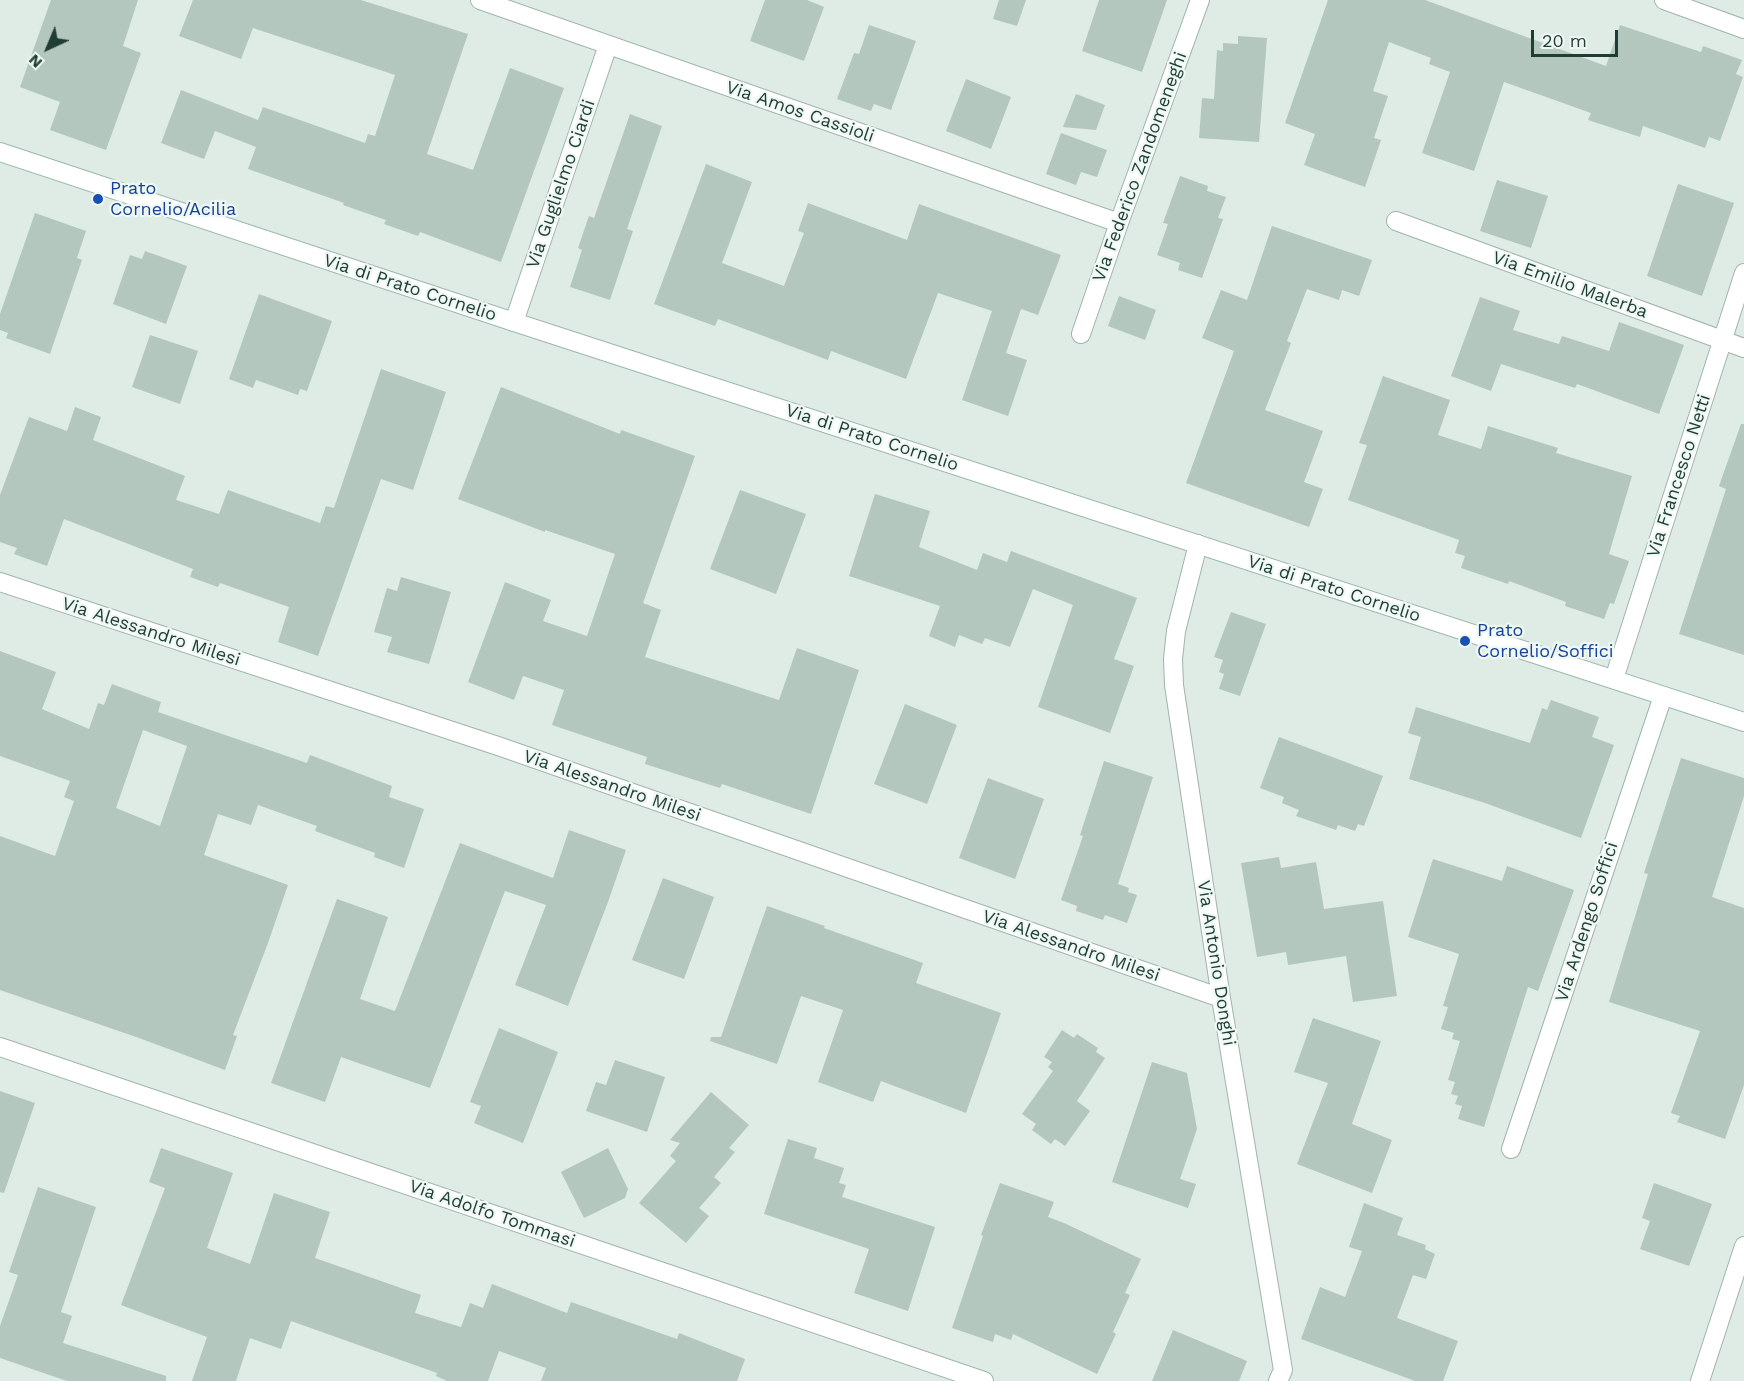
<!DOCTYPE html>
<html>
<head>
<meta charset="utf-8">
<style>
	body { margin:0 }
	#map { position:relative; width:1744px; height:1381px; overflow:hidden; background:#deece5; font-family:"Work Sans",sans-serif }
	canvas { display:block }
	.north { position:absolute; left:18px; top:18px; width:60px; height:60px; -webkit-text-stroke:4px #eff8f3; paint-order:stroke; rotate:224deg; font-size:16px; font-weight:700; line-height:24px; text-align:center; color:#1e3d34 }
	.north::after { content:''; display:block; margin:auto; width:21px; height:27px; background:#1e3d34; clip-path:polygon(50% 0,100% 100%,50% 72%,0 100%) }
	.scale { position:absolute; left:1531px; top:30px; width:87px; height:27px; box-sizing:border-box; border:3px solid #1e3d34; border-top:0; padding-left:8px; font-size:18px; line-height:21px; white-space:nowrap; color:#1e3d34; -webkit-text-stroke:4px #eff8f3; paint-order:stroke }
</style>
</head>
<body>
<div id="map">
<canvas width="1744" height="1381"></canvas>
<div class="north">N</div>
<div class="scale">20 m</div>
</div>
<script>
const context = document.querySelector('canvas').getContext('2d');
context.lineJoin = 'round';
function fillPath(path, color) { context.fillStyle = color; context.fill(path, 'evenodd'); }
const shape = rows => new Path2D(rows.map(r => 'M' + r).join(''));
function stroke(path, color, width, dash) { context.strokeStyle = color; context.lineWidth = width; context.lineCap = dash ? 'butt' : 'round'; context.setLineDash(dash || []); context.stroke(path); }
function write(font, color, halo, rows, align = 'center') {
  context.font = font + ' "Work Sans",sans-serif'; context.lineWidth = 4.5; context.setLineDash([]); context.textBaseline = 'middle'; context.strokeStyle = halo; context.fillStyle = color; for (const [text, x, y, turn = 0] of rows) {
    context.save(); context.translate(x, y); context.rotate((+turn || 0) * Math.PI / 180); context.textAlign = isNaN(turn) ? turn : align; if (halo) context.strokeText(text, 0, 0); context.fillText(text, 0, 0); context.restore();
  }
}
const building = shape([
	[51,0,138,0,123,46,141,53,106,150,50,130,60,102,20,87],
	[193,0,361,0,468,34,427,154,473,170,510,68,564,88,501,262,420,232,418,236,384,224,386,220,343,205,344,203,248,169,256,147,215,131,204,159,161,143,181,90,258,120,263,107,365,143,368,134,375,136,395,75,253,28,241,59,179,36],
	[765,0,807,0,824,7,804,61,750,41],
	[999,0,1026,0,1017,26,993,19],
	[1099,0,1167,0,1142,72,1082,51],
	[1328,0,1425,0,1606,66,1620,25,1701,52,1703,46,1742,60,1736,74,1743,77,1720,141,1709,137,1705,148,1643,126,1640,137,1588,120,1591,113,1504,82,1474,171,1422,153,1450,72,1429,64,1431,58,1389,42,1373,91,1388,96,1374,138,1381,140,1365,187,1304,165,1315,134,1285,123],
	[869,25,916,41,891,110,874,104,871,111,837,99,854,53,859,54],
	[1238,36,1267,38,1259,142,1199,138,1202,98,1214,99,1217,50,1223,51,1223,43,1238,44],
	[966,79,1011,97,991,149,946,131],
	[1076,94,1105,105,1096,130,1063,127],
	[630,114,662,126,627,229,633,231,610,300,570,287,582,250,578,248,589,216,594,218],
	[1061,133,1107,150,1097,177,1081,172,1076,185,1046,174],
	[706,164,752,182,722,263,784,286,804,233,798,231,808,203,907,240,919,204,1061,255,1038,315,1021,309,1006,353,1027,360,1008,416,962,400,992,311,938,293,906,379,831,351,828,360,718,319,715,326,654,304],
	[1180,176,1208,186,1207,191,1226,197,1218,218,1223,219,1202,278,1178,270,1180,263,1157,255,1168,224,1163,223],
	[1497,180,1548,196,1531,248,1480,231],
	[1678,184,1734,203,1702,296,1647,276],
	[35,213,86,231,77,258,82,260,50,354,6,338,8,333,0,330,0,314],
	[1272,226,1372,260,1359,296,1342,290,1339,300,1307,289,1287,341,1291,343,1265,410,1323,431,1304,482,1323,489,1309,527,1186,483,1234,351,1202,338,1221,290,1247,300],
	[145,251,187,266,166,324,113,304,130,255,142,259],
	[259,294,332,321,307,391,300,389,298,395,256,380,253,388,229,379],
	[1119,296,1156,310,1145,340,1108,326],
	[1480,297,1520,311,1513,330,1559,344,1562,336,1609,351,1619,322,1684,345,1659,414,1577,384,1575,388,1501,364,1491,391,1451,376],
	[150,335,198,351,180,404,132,387],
	[381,369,446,392,413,490,381,479,318,656,278,642,289,607,220,583,218,587,190,577,193,569,64,519,47,566,14,554,17,548,0,542,0,495,29,417,67,431,75,407,101,417,93,440,185,476,176,500,219,514,228,490,320,523,326,506,334,508],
	[1383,376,1450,400,1438,435,1481,449,1488,426,1558,448,1556,453,1632,476,1609,554,1629,561,1614,604,1610,603,1604,619,1565,606,1566,602,1509,581,1508,584,1461,568,1465,556,1455,553,1459,540,1348,500,1367,445,1359,443],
	[501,387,620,434,621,430,695,456,643,603,661,610,645,657,779,700,797,648,859,670,811,814,722,784,720,788,645,764,647,757,552,725,564,690,523,676,514,700,468,682,505,582,551,600,543,621,587,636,615,554,545,530,545,532,458,499],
	[1741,424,1744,424,1744,655,1679,634,1726,489,1719,486],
	[740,490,806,514,776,594,710,569],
	[875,494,930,511,919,547,977,570,983,553,1007,562,1011,551,1137,598,1114,659,1134,666,1110,733,1038,707,1073,605,1033,589,1010,647,985,638,982,644,959,635,955,647,929,636,940,606,849,576],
	[401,577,451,592,429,664,387,652,392,637,374,632,387,588,397,591],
	[1231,612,1266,624,1240,696,1219,689,1224,674,1219,672,1223,660,1214,657],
	[0,651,56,672,42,709,89,729,98,703,104,705,112,684,161,702,158,712,307,763,310,755,392,786,389,797,424,809,404,868,374,857,375,853,315,831,317,826,258,805,251,825,218,814,204,855,288,885,268,943,233,1035,237,1036,225,1070,139,1038,0,990,0,836,55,856,74,801,64,797,70,781,0,756],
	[143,730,187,746,160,826,116,808],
	[1551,700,1599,717,1592,737,1614,745,1581,838,1485,803,1409,779,1421,737,1408,733,1416,707,1530,743,1542,708,1547,710],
	[905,704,957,725,927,804,874,784],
	[1279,737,1383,776,1364,826,1358,824,1355,831,1338,825,1336,830,1296,816,1299,810,1282,803,1284,797,1260,788],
	[1681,758,1744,778,1744,796,1712,897,1744,908,1744,1085,1725,1139,1677,1122,1680,1116,1671,1113,1700,1031,1609,1002,1648,874,1644,873],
	[1104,761,1153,777,1118,884,1129,888,1128,892,1137,895,1127,923,1105,915,1103,920,1076,911,1077,906,1061,900,1083,836,1080,835],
	[988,778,1044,799,1015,879,959,858],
	[569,830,626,850,608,902,568,1006,515,985,546,905,505,891,430,1088,341,1057,325,1102,271,1083,337,899,388,917,360,999,395,1011,460,843,553,878],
	[1279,857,1281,868,1316,862,1324,909,1383,901,1397,996,1353,1002,1346,956,1288,965,1286,952,1257,957,1241,863],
	[1433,859,1502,881,1507,866,1574,890,1538,991,1528,987,1484,1127,1458,1119,1462,1106,1455,1104,1458,1096,1451,1094,1455,1082,1448,1080,1460,1041,1452,1039,1454,1033,1441,1029,1448,1007,1443,1006,1459,954,1408,937],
	[663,878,714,897,684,979,632,960],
	[767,906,825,926,824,928,923,963,916,983,1001,1013,966,1113,881,1081,873,1102,818,1082,843,1010,801,996,777,1064,710,1041,711,1037,721,1037],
	[1313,1018,1381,1041,1352,1124,1392,1140,1372,1193,1297,1164,1328,1083,1294,1072],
	[499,1028,558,1052,523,1143,474,1123,481,1106,470,1102],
	[1062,1030,1074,1038,1077,1034,1098,1048,1096,1052,1105,1058,1077,1101,1090,1111,1065,1146,1055,1139,1051,1144,1032,1130,1036,1124,1022,1114,1053,1071,1048,1067,1052,1062,1044,1057],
	[615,1060,665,1077,647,1132,586,1111,596,1082,606,1085],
	[1152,1062,1187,1073,1197,1129,1180,1179,1196,1184,1188,1208,1112,1182],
	[0,1091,35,1103,4,1193,0,1192],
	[711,1092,749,1125,729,1148,735,1152,714,1177,721,1183,699,1208,709,1216,686,1243,639,1203,676,1161,670,1156,680,1143,670,1140],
	[788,1139,817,1148,814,1158,844,1168,839,1183,846,1185,842,1197,935,1227,908,1311,854,1293,869,1249,764,1214],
	[161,1148,233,1173,207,1248,250,1264,274,1193,330,1212,315,1258,421,1295,415,1313,461,1327,470,1303,483,1308,492,1284,567,1313,571,1302,677,1339,679,1333,745,1359,737,1381,541,1381,546,1368,499,1351,488,1381,447,1381,436,1376,437,1373,291,1321,281,1349,250,1338,236,1381,192,1381,207,1337,121,1305,165,1188,149,1182],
	[608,1148,628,1189,625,1198,584,1218,561,1172],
	[1000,1183,1054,1202,1048,1217,1064,1223,1141,1259,1125,1293,1130,1295,1113,1332,1116,1334,1097,1374,1013,1334,1011,1340,995,1334,993,1342,952,1328,983,1236,981,1235],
	[1654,1183,1712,1204,1689,1266,1640,1249,1650,1221,1642,1218],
	[38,1187,96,1207,61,1312,72,1316,63,1343,166,1376,166,1381,67,1381,0,1358,0,1326,18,1275,9,1272],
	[1364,1203,1403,1218,1397,1235,1426,1245,1425,1249,1435,1254,1426,1279,1413,1275,1397,1318,1458,1341,1443,1381,1415,1381,1301,1339,1320,1287,1345,1297,1362,1251,1349,1247],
	[1173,1330,1247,1361,1239,1381,1152,1381]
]);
const street = shape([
	[480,0,1119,223],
	[1664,0,1744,29],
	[1396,221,1744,348],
	[514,322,608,45],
	[1081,334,1119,223,1200,0],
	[1198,544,1176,631,1173,659,1174,685,1221,998,1283,1370,1278,1381],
	[0,582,498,746,1221,998],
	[1614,679,1744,273],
	[0,1047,984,1381],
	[1511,1149,1663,696],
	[1700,1381,1744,1246]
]);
const secondary = shape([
	[0,152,514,322,1744,722]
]);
const markers = [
	[98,199,6,"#1a4fb4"],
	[1465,641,6,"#1a4fb4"]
];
const streetNames = [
	["Via Amos Cassioli",800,112,19],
	["Via Federico Zandomeneghi",1140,167,-70],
	["Via Guglielmo Ciardi",561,184,-71],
	["Via Emilio Malerba",1570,285,20],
	["Via di Prato Cornelio",410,288,18],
	["Via di Prato Cornelio",872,438,18],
	["Via Francesco Netti",1679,476,-72],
	["Via di Prato Cornelio",1334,589,18],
	["Via Alessandro Milesi",151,632,18],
	["Via Alessandro Milesi",612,786,19],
	["Via Ardengo Soffici",1587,922,-72],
	["Via Alessandro Milesi",1071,946,19],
	["Via Antonio Donghi",1216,963,81],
	["Via Adolfo Tommasi",492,1214,19]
];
const transitNames = [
	["Prato",110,189],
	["Cornelio/Acilia",110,210],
	["Prato",1477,631],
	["Cornelio/Soffici",1477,652]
];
fillPath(building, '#b3c7be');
stroke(street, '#a1b4ac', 20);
stroke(secondary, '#9cb8ad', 20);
stroke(street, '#fff', 18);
stroke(secondary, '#fff', 18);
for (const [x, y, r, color] of markers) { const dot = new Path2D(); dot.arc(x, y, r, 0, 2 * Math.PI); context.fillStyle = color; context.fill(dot); stroke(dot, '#eff8f3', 2); }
write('18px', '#1e3d34', '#eff8f3', streetNames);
write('18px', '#164399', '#eff8f3', transitNames, 'left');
</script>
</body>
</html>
